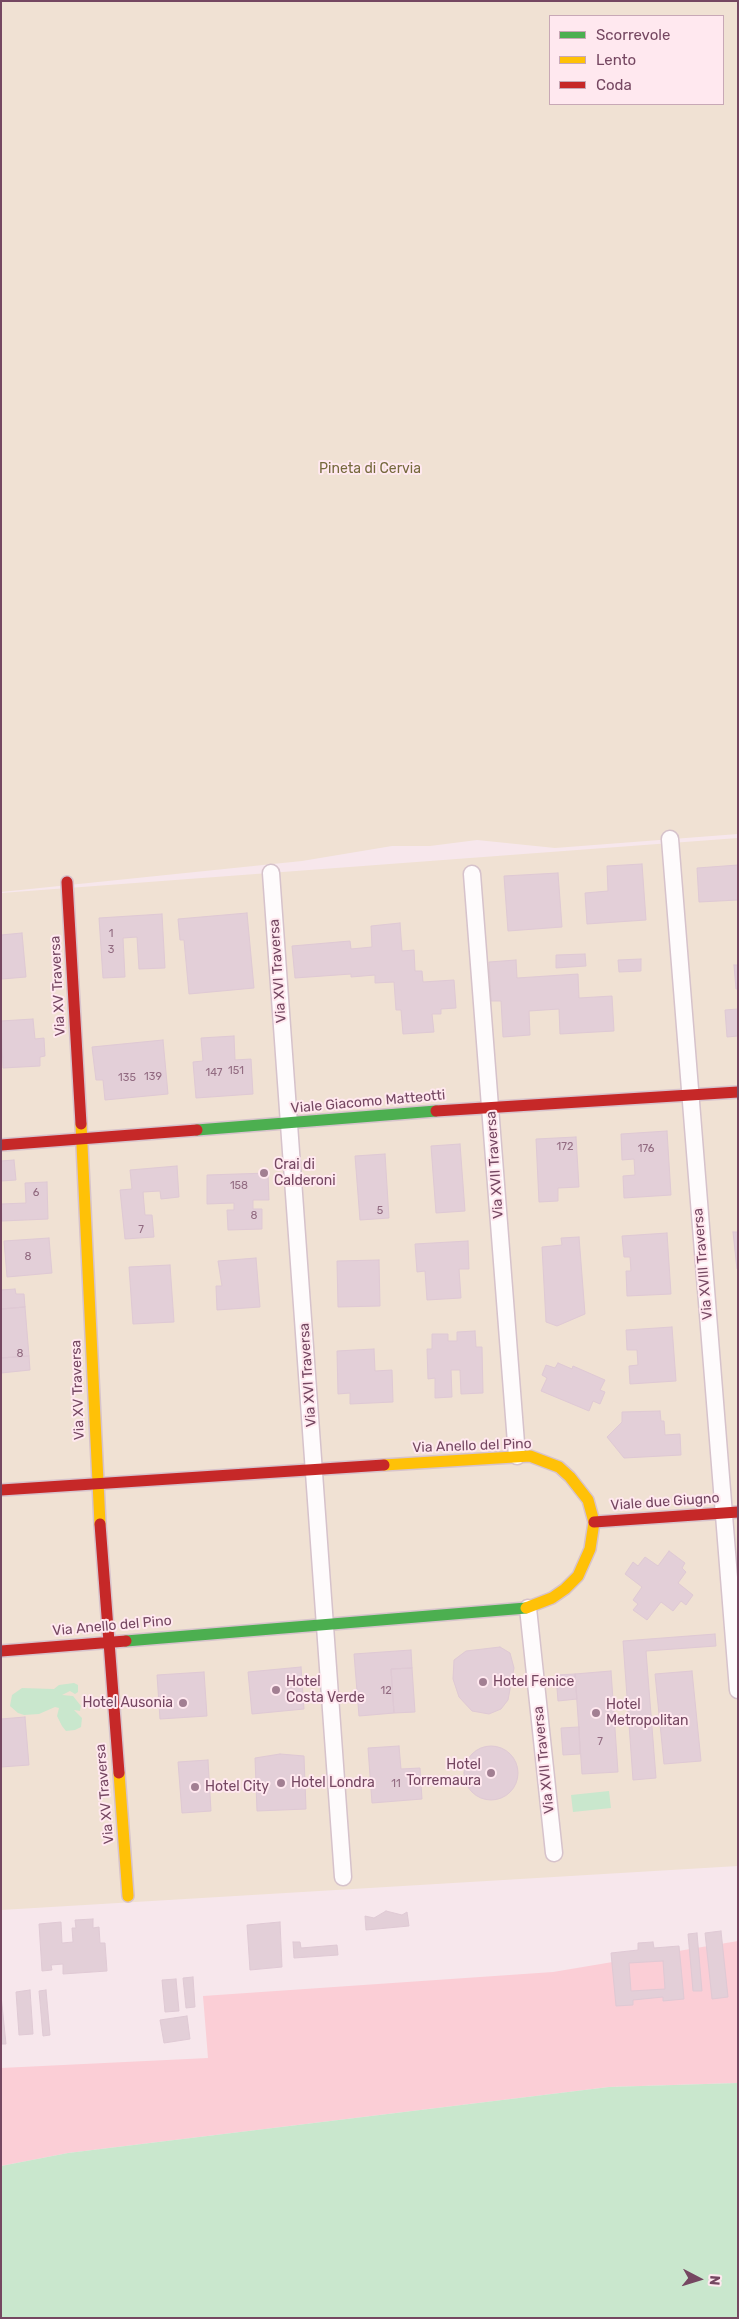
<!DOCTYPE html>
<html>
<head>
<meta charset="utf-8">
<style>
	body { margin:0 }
	#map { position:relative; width:739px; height:2319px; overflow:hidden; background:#f7e7ec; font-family:Rubik,sans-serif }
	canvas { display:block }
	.frame { position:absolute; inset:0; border:2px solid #754761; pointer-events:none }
	.legend { position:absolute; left:549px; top:15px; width:175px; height:90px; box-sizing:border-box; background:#ffe8ef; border:1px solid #c8a8b6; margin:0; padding:6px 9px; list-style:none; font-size:15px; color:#754761 }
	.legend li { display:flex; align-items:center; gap:10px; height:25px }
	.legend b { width:25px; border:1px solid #c8a8b6 }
	.north { position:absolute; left:674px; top:2254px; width:50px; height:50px; -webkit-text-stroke:4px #ffe8ef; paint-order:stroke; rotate:95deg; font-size:14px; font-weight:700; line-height:20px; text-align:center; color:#754761 }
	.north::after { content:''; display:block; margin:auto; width:18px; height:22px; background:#754761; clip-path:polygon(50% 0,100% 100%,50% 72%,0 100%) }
</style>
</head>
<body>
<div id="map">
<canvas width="739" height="2319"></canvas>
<div class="frame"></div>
<ul class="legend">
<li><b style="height:6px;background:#4caf50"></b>Scorrevole</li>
<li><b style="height:6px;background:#ffc107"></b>Lento</li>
<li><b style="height:6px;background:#c62828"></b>Coda</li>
</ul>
<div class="north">N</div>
</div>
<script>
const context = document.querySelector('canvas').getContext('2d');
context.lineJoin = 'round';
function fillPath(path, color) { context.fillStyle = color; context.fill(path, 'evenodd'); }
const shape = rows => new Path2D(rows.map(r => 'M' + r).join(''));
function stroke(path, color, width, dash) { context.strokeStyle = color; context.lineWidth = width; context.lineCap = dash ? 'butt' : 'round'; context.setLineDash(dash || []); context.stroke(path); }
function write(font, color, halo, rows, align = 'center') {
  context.font = font + ' Rubik,sans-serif'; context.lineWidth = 4; context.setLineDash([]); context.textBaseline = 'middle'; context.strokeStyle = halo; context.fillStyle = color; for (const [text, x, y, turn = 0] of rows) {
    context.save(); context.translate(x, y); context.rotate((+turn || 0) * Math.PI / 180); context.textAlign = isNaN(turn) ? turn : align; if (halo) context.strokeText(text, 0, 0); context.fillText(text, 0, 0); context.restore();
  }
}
const green = shape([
	[1,1,738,1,738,834,555,848,477,840,430,846,392,846,302,861,1,892],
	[550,16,723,16,723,104,550,104],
	[738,838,738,1866,1,1910,1,893]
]);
const sand = shape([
	[738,1941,738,2083,609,2087,68,2153,1,2166,1,2068,208,2058,203,1996,553,1972]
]);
const water = shape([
	[74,1683,78,1685,78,1692,75,1694,70,1691,62,1695,73,1696,81,1706,80,1711,74,1710,82,1718,81,1727,75,1730,66,1731,62,1726,57,1716,59,1708,55,1707,39,1714,24,1715,18,1713,10,1706,12,1695,22,1688,54,1689,59,1685],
	[609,1791,611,1808,573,1812,571,1795],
	[738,2083,738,2318,1,2318,1,2166,68,2153,609,2087]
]);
const building = shape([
	[642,864,646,920,587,924,585,893,608,891,607,866,642,864],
	[738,865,738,900,699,902,697,868,738,865],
	[558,873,562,927,508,931,504,876,558,873],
	[247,913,254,988,189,994,184,940,180,940,178,919,247,913],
	[162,914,165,968,139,969,137,937,123,938,125,977,103,978,99,918,162,914],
	[400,923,402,951,414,950,415,971,422,971,423,982,454,980,456,1008,441,1009,441,1014,432,1014,434,1032,403,1034,401,1010,396,1010,394,982,375,983,375,975,351,977,351,974,295,978,292,946,350,941,351,949,372,947,371,926,400,923],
	[22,933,26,977,2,979,1,935,22,933],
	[585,954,586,966,556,968,556,955,585,954],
	[641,959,641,971,619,972,618,960,641,959],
	[516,960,517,978,578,974,579,998,612,996,614,1031,560,1034,559,1009,529,1011,530,1035,503,1037,501,1001,491,1001,489,962,516,960],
	[734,965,738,965,738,989,736,989,734,965],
	[738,1009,738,1036,727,1037,725,1010,738,1009],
	[33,1019,35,1039,44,1038,45,1056,40,1057,40,1066,3,1068,1,1021,33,1019],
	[234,1036,235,1060,251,1059,253,1094,196,1098,193,1062,203,1061,201,1038,234,1036],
	[163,1040,168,1094,105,1100,103,1080,96,1080,92,1047,163,1040],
	[667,1131,671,1195,624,1198,623,1176,635,1175,634,1159,622,1160,621,1134,667,1131],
	[576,1137,579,1187,558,1188,558,1201,539,1202,536,1139,576,1137],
	[460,1144,465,1211,436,1213,431,1146,460,1144],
	[385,1154,389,1218,360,1220,355,1156,385,1154],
	[14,1160,16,1180,1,1181,1,1161,14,1160],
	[177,1166,179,1197,161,1199,160,1191,143,1192,145,1215,152,1215,154,1237,125,1239,120,1190,132,1189,130,1170,177,1166],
	[268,1173,269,1200,253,1200,253,1209,262,1209,262,1229,228,1230,227,1210,234,1210,234,1203,207,1204,207,1175,268,1173],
	[47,1182,48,1219,2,1221,1,1204,26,1203,25,1183,47,1182],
	[733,1232,738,1232,738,1269,737,1269,733,1232],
	[667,1233,671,1294,627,1296,626,1271,631,1271,630,1257,624,1257,622,1236,667,1233],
	[579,1237,585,1314,557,1326,546,1322,542,1247,562,1245,561,1238,579,1237],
	[49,1238,52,1273,7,1277,4,1241,49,1238],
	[468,1241,469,1269,459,1269,461,1298,427,1300,425,1271,417,1272,415,1244,468,1241],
	[256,1258,260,1307,217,1310,216,1286,222,1286,218,1261,256,1258],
	[379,1260,380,1306,338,1307,337,1261,379,1260],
	[170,1265,174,1322,133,1324,129,1267,170,1265],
	[15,1289,16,1294,24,1294,25,1307,1,1309,1,1290,15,1289],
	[25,1307,29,1356,1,1358,1,1309,25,1307],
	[672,1327,676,1381,630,1384,629,1366,638,1365,637,1350,627,1350,626,1330,672,1327],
	[475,1331,476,1347,482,1347,483,1393,461,1394,460,1370,451,1370,452,1397,435,1398,435,1378,428,1379,427,1349,432,1349,432,1334,448,1334,448,1341,457,1341,457,1332,475,1331],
	[374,1349,375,1371,392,1370,393,1402,350,1404,350,1393,338,1394,337,1351,374,1349],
	[29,1356,30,1370,1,1373,1,1358,29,1356],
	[558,1363,572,1369,573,1366,605,1380,600,1390,605,1392,600,1404,593,1401,589,1411,541,1391,547,1378,542,1375,546,1365,555,1368,558,1363],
	[660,1411,661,1421,664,1421,665,1435,680,1434,681,1455,624,1458,607,1437,622,1422,622,1412,660,1411],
	[669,1551,685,1563,682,1568,686,1572,678,1583,693,1595,686,1605,681,1601,673,1611,661,1602,647,1620,633,1610,638,1604,633,1600,642,1587,625,1574,633,1562,638,1566,645,1557,658,1566,669,1551],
	[715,1634,716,1646,646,1651,656,1778,633,1780,623,1641,715,1634],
	[500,1647,510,1653,514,1668,508,1700,501,1709,489,1714,472,1711,459,1697,453,1679,454,1660,466,1651,500,1647],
	[411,1650,412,1668,391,1669,394,1713,359,1716,354,1654,411,1650],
	[301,1667,304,1709,252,1714,248,1672,301,1667],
	[412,1668,415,1712,394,1713,391,1669,412,1668],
	[611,1671,618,1772,582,1774,575,1674,611,1671],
	[692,1671,701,1761,664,1764,655,1674,692,1671],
	[204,1672,207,1716,160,1719,157,1675,204,1672],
	[575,1674,577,1699,558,1701,556,1675,575,1674],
	[25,1717,29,1765,1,1767,1,1719,25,1717],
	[579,1727,580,1754,563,1755,561,1728,579,1727],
	'464 1773a27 27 0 1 1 54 0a27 27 0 1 1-54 0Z',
	[399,1746,401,1769,420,1768,422,1799,372,1803,368,1748,399,1746],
	[280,1754,304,1756,306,1809,257,1811,255,1758,280,1754],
	[208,1760,211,1811,182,1813,178,1762,208,1760],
	[386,1911,402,1915,407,1912,409,1926,366,1930,365,1916,374,1918,386,1911],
	[93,1919,93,1928,99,1927,100,1943,105,1943,107,1971,63,1974,63,1964,51,1965,52,1970,42,1971,39,1924,61,1922,62,1943,73,1942,72,1928,76,1928,75,1920,93,1919],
	[280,1922,282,1967,250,1970,247,1925,280,1922],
	[721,1931,728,1997,712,1999,705,1933,721,1931],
	[697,1933,702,1991,693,1991,688,1934,697,1933],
	[293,1942,300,1942,301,1948,337,1945,338,1955,294,1958,293,1942],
	[653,1942,654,1948,679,1946,684,1999,663,2001,663,1997,633,2000,633,2005,616,2006,611,1953,638,1950,638,1943,653,1942],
	[663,1961,665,1989,631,1991,629,1963,663,1961],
	[193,1977,195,2007,186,2008,183,1978,193,1977],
	[176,1979,179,2011,165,2012,162,1980,176,1979],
	[30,1990,33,2034,19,2035,16,1992,30,1990],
	[46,1990,50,2035,43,2036,39,1991,46,1990],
	[1,1995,6,2044,1,2044,1,1995],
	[187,2016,190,2039,164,2043,160,2020,187,2016]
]);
const street = shape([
	[670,839,738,1690],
	[271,873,343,1877],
	[472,874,517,1456],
	[528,1608,554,1853]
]);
const fast = shape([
	[197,1130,436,1111],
	[126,1641,526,1608]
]);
const slow = shape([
	[81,1124,100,1524],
	[384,1465,530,1456,559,1467,570,1477,588,1500,594,1522,590,1549,578,1576,565,1589,552,1598,526,1608],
	[119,1773,128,1896]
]);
const jam = shape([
	[67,882,81,1124],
	[436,1111,738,1092],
	[1,1145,197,1130],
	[1,1490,384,1465],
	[594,1522,738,1512],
	[100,1524,119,1773],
	[1,1651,126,1641]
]);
const markers = [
	[264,1173,5,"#a27f92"],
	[483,1682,5,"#a27f92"],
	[276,1690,5,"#a27f92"],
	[183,1703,5,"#a27f92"],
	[596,1713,5,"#a27f92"],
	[491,1773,5,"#a27f92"],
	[281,1783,5,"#a27f92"],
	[195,1787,5,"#a27f92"]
];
const numberNames = [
	["1",111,934],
	["3",111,950],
	["151",236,1071],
	["147",214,1073],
	["139",153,1077],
	["135",127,1078],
	["172",565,1147],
	["176",646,1149],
	["158",239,1186],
	["6",36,1193],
	["5",380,1211],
	["8",254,1216],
	["7",141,1230],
	["8",28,1257],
	["8",20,1354],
	["12",386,1691],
	["7",600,1742],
	["11",396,1784]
];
const parkNames = [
	["Pineta di Cervia",370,469]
];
const streetNames = [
	["Via XVI Traversa",278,971,-94],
	["Via XV Traversa",58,986,-93],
	["Viale Giacomo Matteotti",368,1102,-5],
	["Via XVII Traversa",495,1165,-94],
	["Via XVIII Traversa",703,1264,-95],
	["Via XVI Traversa",308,1375,-94],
	["Via XV Traversa",78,1390,-92],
	["Via Anello del Pino",472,1446,-2],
	["Viale due Giugno",665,1502,-4],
	["Via Anello del Pino",112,1626,-5],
	["Via XVII Traversa",544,1760,-96],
	["Via XV Traversa",105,1794,-95]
];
const poiNames = [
	["Crai di",274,1165],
	["Calderoni",274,1181],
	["Hotel",286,1682],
	["Costa Verde",286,1698],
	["Hotel Fenice",493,1682],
	["Hotel Ausonia",173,1703,"right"],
	["Hotel",606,1705],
	["Metropolitan",606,1721],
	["Hotel",481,1765,"right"],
	["Torremaura",481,1781,"right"],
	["Hotel Londra",291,1783],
	["Hotel City",205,1787]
];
fillPath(green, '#f0e1d3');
fillPath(sand, '#fbced6');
fillPath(water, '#c9e7cd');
fillPath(building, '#e3cfd8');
stroke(building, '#dfc9d4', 1);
stroke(street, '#d6c2cb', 19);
stroke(fast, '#d7c3cc', 14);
stroke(slow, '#d7c3cc', 14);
stroke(jam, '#d7c3cc', 14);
stroke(street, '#fefbfc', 16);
stroke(fast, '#4caf50', 11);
stroke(slow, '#ffc107', 11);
stroke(jam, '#c62828', 11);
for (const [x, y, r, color] of markers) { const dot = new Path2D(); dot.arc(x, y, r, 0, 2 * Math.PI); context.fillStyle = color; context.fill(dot); stroke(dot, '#ffe8ef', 2); }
write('11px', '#926b81', null, numberNames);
write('14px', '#75693c', '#ffe8ef', parkNames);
write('14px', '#754761', '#ffe8ef', streetNames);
write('14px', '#754761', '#ffe8ef', poiNames, 'left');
</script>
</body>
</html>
